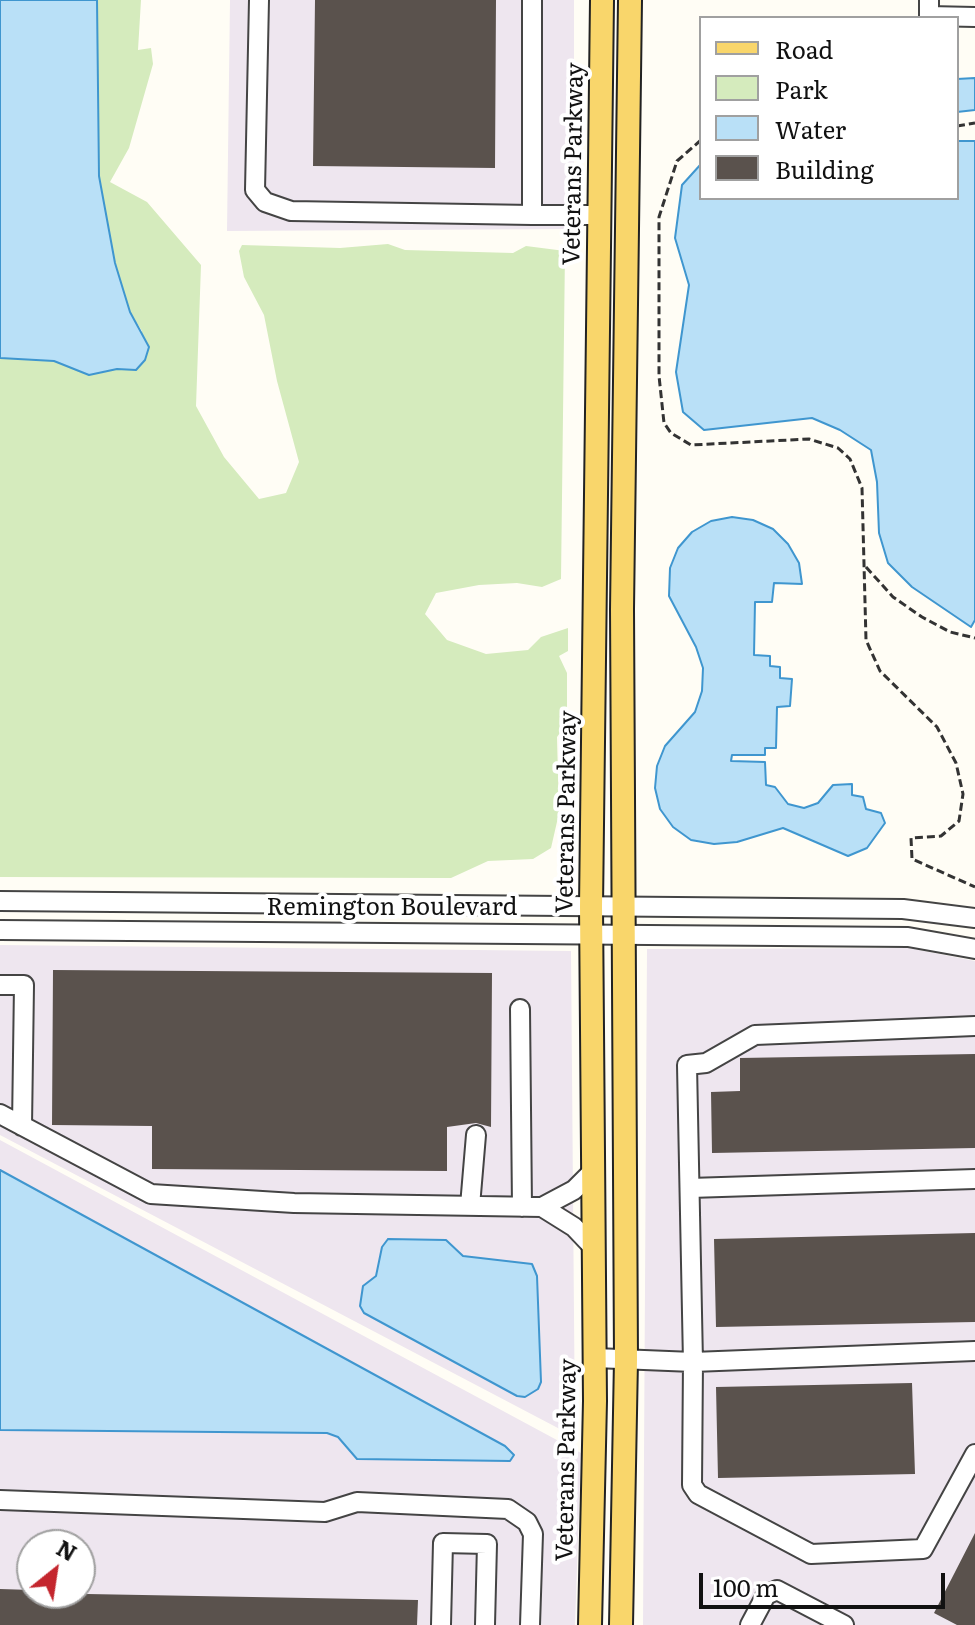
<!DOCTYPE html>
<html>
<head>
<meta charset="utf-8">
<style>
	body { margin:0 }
	#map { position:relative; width:975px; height:1625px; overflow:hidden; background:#fffdf5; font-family:Literata,serif }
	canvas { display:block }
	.legend { position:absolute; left:699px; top:16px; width:260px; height:184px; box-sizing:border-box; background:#fff; border:2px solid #a0a0a0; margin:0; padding:10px 14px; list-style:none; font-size:24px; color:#111 }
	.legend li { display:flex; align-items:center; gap:16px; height:40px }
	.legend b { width:40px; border:2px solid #a0a0a0 }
	.north { position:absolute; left:16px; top:1529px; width:80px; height:80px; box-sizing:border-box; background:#fff; border:2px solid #a0a0a0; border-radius:50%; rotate:30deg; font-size:22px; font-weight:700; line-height:32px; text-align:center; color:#111 }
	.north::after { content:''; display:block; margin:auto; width:28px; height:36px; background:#c4262e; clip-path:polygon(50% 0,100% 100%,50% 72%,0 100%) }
	.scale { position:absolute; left:699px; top:1573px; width:246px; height:36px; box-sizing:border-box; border:4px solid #111; border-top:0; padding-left:10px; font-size:24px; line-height:28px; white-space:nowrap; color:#111; -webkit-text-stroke:6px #fff; paint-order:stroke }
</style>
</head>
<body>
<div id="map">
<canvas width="975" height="1625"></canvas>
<ul class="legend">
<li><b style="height:10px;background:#f9d66b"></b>Road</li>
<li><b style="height:22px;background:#d5ebbd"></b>Park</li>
<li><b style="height:22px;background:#b9e0f7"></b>Water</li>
<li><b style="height:22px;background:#5a524d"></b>Building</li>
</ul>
<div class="north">N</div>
<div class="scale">100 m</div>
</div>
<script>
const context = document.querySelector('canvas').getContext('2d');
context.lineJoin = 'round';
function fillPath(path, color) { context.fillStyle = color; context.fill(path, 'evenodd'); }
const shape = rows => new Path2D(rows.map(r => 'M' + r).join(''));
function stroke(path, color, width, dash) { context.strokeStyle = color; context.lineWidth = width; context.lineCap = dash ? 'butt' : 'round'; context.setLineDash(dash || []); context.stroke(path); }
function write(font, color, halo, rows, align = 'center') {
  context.font = font + ' Literata,serif'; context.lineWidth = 8; context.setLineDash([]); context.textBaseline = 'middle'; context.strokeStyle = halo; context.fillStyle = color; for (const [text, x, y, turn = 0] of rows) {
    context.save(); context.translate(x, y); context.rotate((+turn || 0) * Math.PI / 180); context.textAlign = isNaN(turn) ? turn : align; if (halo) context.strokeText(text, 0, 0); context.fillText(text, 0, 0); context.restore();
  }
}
const industrial = shape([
	[230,0,574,0,574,229,227,231],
	[0,945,571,951,575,1437,0,1135],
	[909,948,975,961,975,1625,643,1625,647,949],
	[0,1140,581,1453,575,1625,0,1625],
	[32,1545,80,1545,80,1593,32,1593]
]);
const green = shape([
	[97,0,141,0,138,50,151,48,153,64,129,148,110,182,147,202,201,265,196,406,224,457,259,499,286,493,299,462,277,381,264,315,244,277,239,251,242,245,340,248,388,244,405,250,513,253,526,246,565,251,561,579,542,587,517,583,479,585,436,593,425,614,447,640,486,654,528,650,541,637,568,628,568,651,559,656,567,673,567,723,557,737,559,813,551,848,533,859,488,861,451,878,0,877,0,358,54,361,89,375,117,369,136,370,142,331,130,312,115,263,99,176]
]);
const water = shape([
	[0,0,97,0,99,176,115,263,130,312,149,347,145,360,136,370,117,369,89,375,54,361,0,358,0,0],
	[975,78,975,110,957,112,957,79,975,78],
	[957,141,975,141,975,620,971,627,912,587,888,563,879,533,877,482,871,450,840,430,812,418,704,430,683,412,676,372,689,285,675,238,682,185,701,164,701,198,957,198,957,141],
	[732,517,753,520,773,529,788,544,799,563,802,584,774,583,772,602,755,602,754,655,770,656,770,666,780,667,780,678,792,679,790,706,777,707,776,748,765,748,765,755,732,755,731,761,765,762,766,785,775,787,788,804,804,808,818,803,833,785,852,784,852,795,863,797,866,809,881,813,885,823,867,848,848,856,783,828,737,842,714,844,691,840,673,827,660,809,655,788,657,766,665,746,695,712,702,691,703,668,696,647,669,596,670,568,678,548,692,532,711,521,732,517],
	[0,1170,505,1446,514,1455,510,1461,357,1459,338,1437,327,1433,0,1430,0,1170],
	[388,1239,446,1240,463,1256,532,1264,537,1276,541,1382,538,1389,525,1397,517,1396,364,1313,360,1306,363,1286,376,1276,382,1247,388,1239]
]);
const building = shape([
	[315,0,496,0,495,168,313,166],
	[53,970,492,973,491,1127,476,1123,447,1127,447,1171,152,1169,152,1126,52,1125],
	[975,1054,975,1148,712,1153,711,1092,740,1091,740,1058],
	[975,1233,975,1322,716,1327,714,1239],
	[912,1383,915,1474,718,1478,716,1387],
	[975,1533,975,1625,957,1625,934,1613],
	[0,1589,32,1590,32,1593,418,1600,417,1625,0,1625]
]);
const path = shape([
	[957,126,975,123],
	[701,140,677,161,659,217,659,376,664,423,671,433,691,445,809,439,838,448,850,459,862,488,866,640,880,671,937,727,956,763,963,794,959,821,941,836,911,838,912,859,975,887],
	[866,567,893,597,922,617,950,632,975,638]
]);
const minor = shape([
	[259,0,255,190,265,202,291,211,532,215],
	[532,0,532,215,599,215],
	[929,0,929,16,975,17],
	[0,901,903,909,975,918],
	[0,930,908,937,975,949],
	[0,985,24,985,22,1126],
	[520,1009,522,1207],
	[975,1026,755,1035,706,1063,687,1065,693,1362,692,1485,698,1494,811,1554,923,1549,975,1454],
	[0,1114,151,1194,294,1203,542,1207],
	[593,1171,574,1190,542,1207,574,1227,594,1248],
	[690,1188,975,1179],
	[470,1206,476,1135],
	[595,1358,693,1362,975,1351],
	[0,1500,325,1512,357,1502,508,1509,527,1522,533,1534,530,1625],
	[441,1625,443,1543,487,1544,485,1625],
	[750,1625,766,1595,777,1590,844,1625]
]);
const major = shape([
	[590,1625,595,1401,591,906,602,0],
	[621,1625,626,1360,622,609,630,0]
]);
const streetNames = [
	["Veterans Parkway",574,164,-89],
	["Veterans Parkway",567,812,-89],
	["Remington Boulevard",392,908],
	["Veterans Parkway",567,1460,-89]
];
fillPath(industrial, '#eee6ef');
fillPath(green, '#d5ebbd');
fillPath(water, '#b9e0f7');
stroke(water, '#3f96cf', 2);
fillPath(building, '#5a524d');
stroke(minor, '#444', 22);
stroke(major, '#222', 26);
stroke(path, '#333', 3, [8, 4]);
stroke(minor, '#fff', 18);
stroke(major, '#f9d66b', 22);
write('24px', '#111', '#fff', streetNames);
</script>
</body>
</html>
